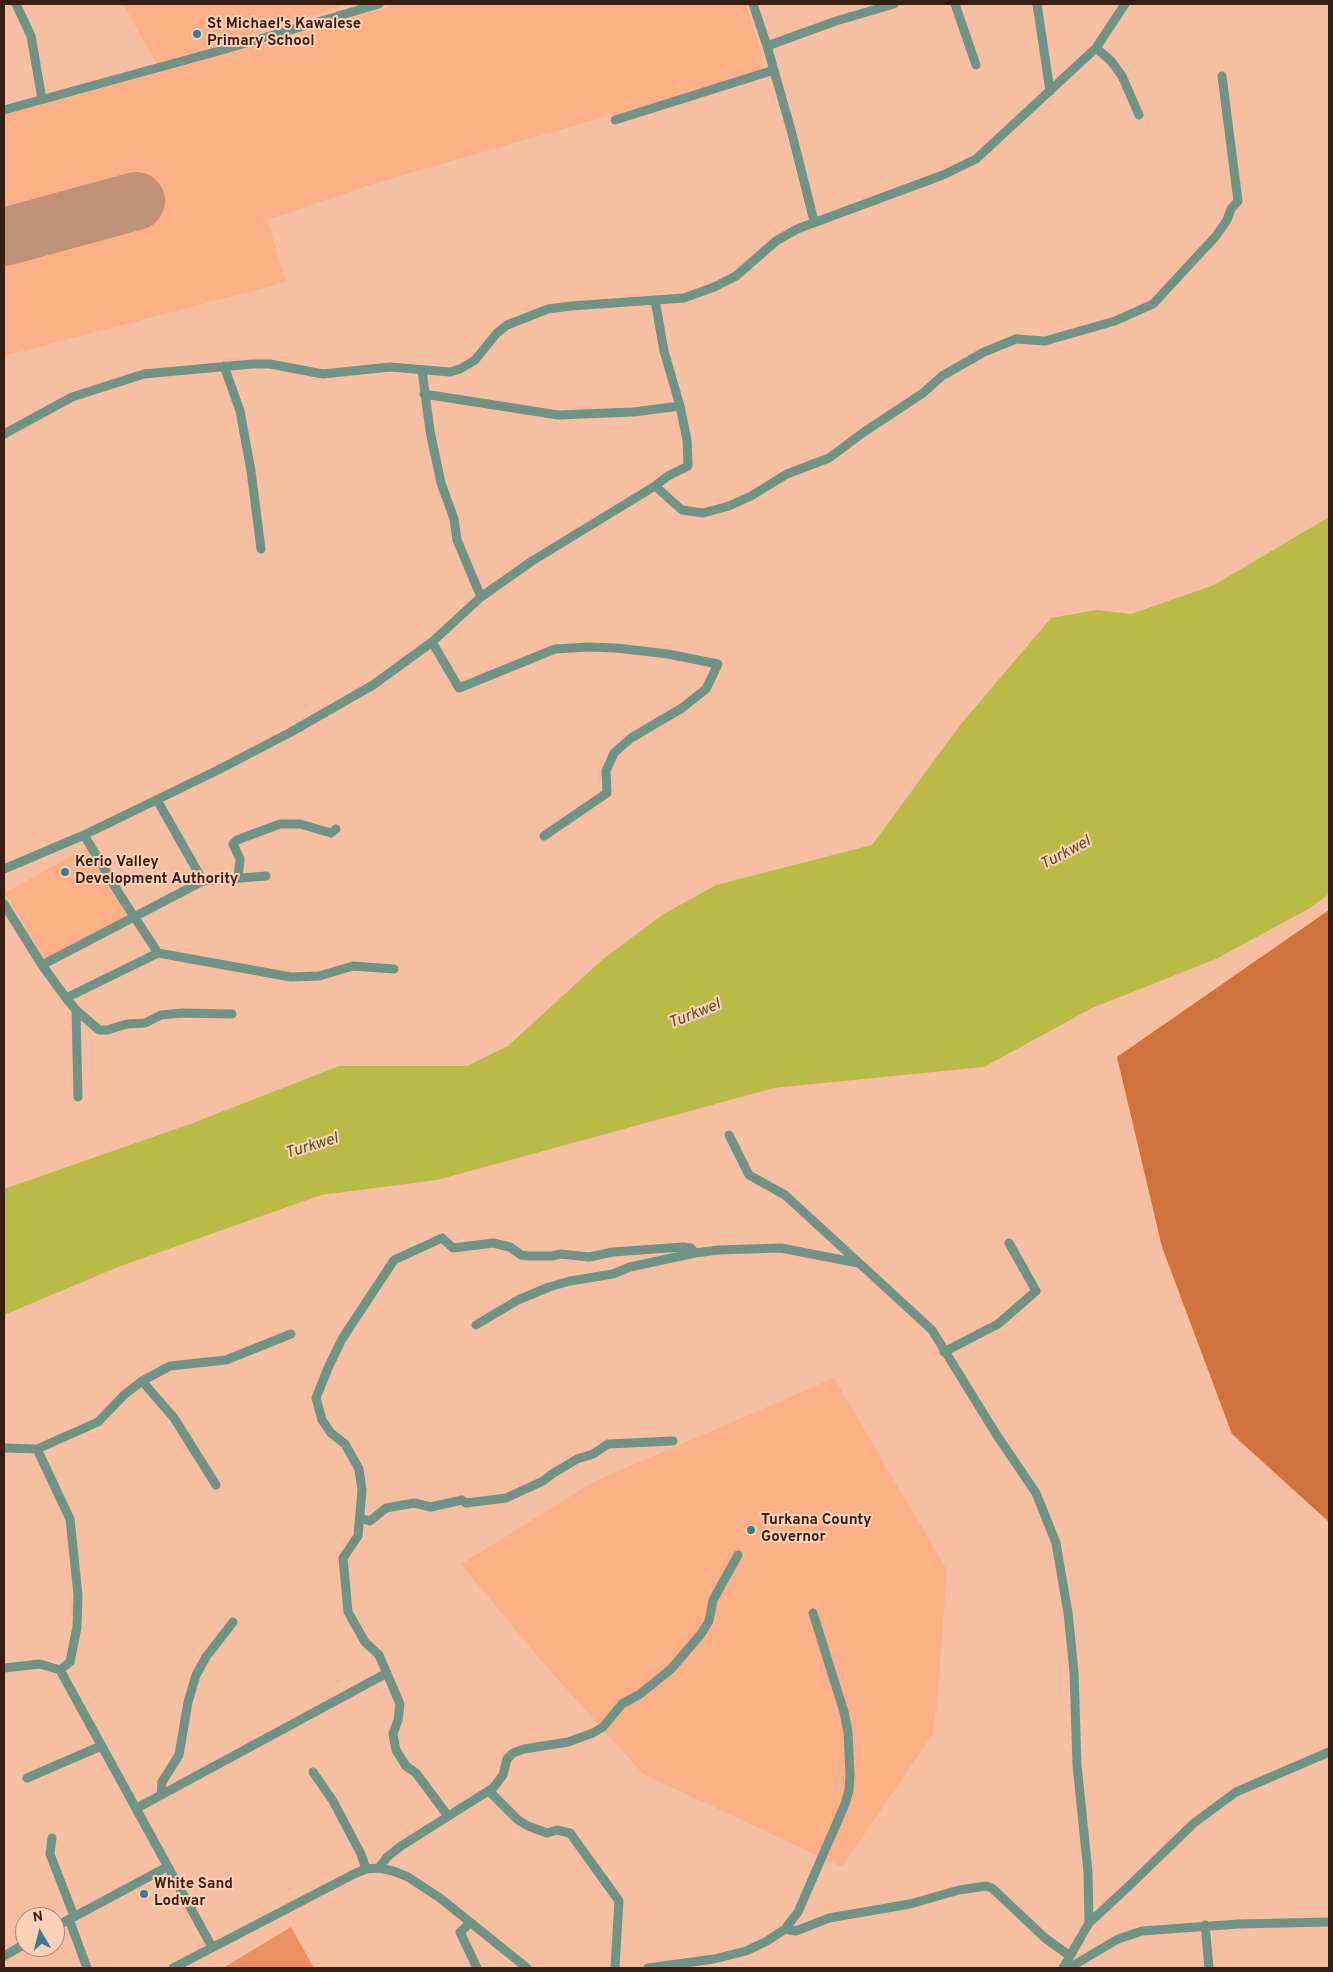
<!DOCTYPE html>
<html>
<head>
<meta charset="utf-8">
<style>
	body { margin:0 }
	#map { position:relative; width:1333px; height:1972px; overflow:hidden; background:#f7bfa1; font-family:Overpass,sans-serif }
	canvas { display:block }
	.frame { position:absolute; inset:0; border:5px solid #381e0f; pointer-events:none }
	.north { position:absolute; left:15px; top:1907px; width:50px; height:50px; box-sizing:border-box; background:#fbd0b9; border:1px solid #ad8975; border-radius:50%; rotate:352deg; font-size:14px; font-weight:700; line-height:20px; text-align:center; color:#381e0f }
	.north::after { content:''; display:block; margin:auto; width:18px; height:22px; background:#3e7891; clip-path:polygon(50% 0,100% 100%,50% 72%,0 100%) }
</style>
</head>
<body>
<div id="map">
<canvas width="1333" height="1972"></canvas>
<div class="frame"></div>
<div class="north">N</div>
</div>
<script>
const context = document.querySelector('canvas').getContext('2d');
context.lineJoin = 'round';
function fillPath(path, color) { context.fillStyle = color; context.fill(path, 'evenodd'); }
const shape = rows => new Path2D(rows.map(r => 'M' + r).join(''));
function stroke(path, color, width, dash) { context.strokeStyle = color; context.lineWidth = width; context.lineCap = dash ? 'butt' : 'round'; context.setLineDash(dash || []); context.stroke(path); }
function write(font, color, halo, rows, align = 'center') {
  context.font = font + ' Overpass,sans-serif'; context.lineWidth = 4; context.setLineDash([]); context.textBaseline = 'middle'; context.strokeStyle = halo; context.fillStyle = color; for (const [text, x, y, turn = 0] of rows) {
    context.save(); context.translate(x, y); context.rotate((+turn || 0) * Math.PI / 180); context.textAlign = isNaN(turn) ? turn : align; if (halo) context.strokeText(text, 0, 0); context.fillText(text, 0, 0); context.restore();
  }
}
const built = shape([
	[123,4,349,4,157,64],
	[399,4,746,4,761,53,763,69,761,72,376,183,267,220,287,282,4,356,4,115,271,42],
	[88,847,131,916,46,961,5,893],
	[834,1378,947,1570,937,1704,932,1735,842,1867,643,1774,544,1664,461,1564,595,1481]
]);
const green = shape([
	[291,1927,314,1968,223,1968]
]);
const forest = shape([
	[1329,910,1329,1522,1232,1434,1162,1247,1117,1057]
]);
const water = shape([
	[1329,517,1329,894,1310,908,1216,959,1092,1008,984,1067,774,1088,437,1180,321,1195,118,1267,4,1315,4,1189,193,1123,339,1066,467,1066,508,1046,603,959,662,915,716,885,872,845,961,724,1051,618,1096,610,1131,614,1214,585]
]);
const runway = shape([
	[4,237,136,201]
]);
const minor = shape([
	[16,4,31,36,42,99],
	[753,4,767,46],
	[955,4,976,65],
	[1037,4,1050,91],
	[1096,48,1111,61,1122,76,1139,115],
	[4,110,226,49,379,4],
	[615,120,774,70],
	[814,221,791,130,767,46,836,21,894,4],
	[224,366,240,411,251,471,261,549],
	[422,370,430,431,441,483,454,519,457,540,481,597],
	[424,394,558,415,633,412,680,406],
	[4,434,72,397,144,374,252,364,270,364,323,374,390,367,450,372,460,369,475,360,497,333,507,325,548,309,571,306,684,298,714,287,736,276,776,241,797,229,943,175,976,159,1096,48,1125,4],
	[655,486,682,510,703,513,729,506,751,496,787,474,829,458,864,432,923,393,942,376,984,352,1016,339,1045,341,1115,321,1153,304,1216,236,1227,220,1231,209,1238,201,1222,76],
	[432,642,459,688,555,649,589,647,616,648,668,654,718,664,706,689,682,708,631,738,614,753,606,771,607,793,544,836],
	[157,800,203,881],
	[84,835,120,895,158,953],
	[4,869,84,835,218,770,291,732,373,685,432,642,481,597,532,561,655,486,668,476,688,466,687,440,680,406,664,351,655,300],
	[238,878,240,859,233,844,237,840,280,824,300,824,331,833,336,829],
	[4,904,42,965,66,998,158,953,291,977,319,976,353,966,394,969],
	[42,965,203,881,266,876],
	[66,998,76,1010,78,1097],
	[76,1010,99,1030,107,1030,127,1024,145,1023,161,1015,183,1013,232,1014],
	[729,1135,749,1175,785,1195,932,1330,996,1434,1036,1493,1056,1543,1068,1613,1074,1672,1077,1765,1088,1872,1089,1923],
	[476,1325,518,1300,549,1287,570,1281,613,1274,630,1267,695,1253,719,1250,781,1248,858,1263],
	[944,1352,998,1324,1036,1291,1009,1243],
	[142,1381,174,1418,216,1485],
	[4,1448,37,1449,70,1519,78,1595,77,1627,70,1662,60,1670],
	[37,1449,98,1422,124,1395,142,1381,170,1366,226,1360,291,1334],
	[360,1518,370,1521,386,1508,414,1503,431,1507,462,1500,466,1503,506,1498,543,1481,552,1474,577,1459,593,1454,608,1444,673,1441],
	[4,1668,40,1664,60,1670,212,1947],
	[313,1772,333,1801,361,1854,366,1869],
	[27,1778,101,1746],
	[489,1791,518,1820,528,1826,547,1833,557,1830,570,1833,619,1901,615,1968],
	[161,1794,162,1782,179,1755,188,1702,196,1675,206,1657,233,1622],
	[137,1808,387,1673],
	[448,1816,416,1773,406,1766,396,1750,393,1734,398,1720,400,1704,379,1655,365,1642,348,1612,343,1558,358,1536,362,1490,359,1469,345,1444,331,1433,322,1420,316,1398,328,1368,342,1339,394,1260,442,1238,453,1248,493,1243,510,1247,521,1255,529,1256,552,1256,561,1254,589,1257,613,1252,683,1247,691,1248,695,1253],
	[52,1838,50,1854,74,1916],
	[379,1868,387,1857,401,1846,493,1788,503,1775,507,1759,513,1753,524,1749,568,1742,593,1733,603,1727,622,1704,640,1694,671,1669,701,1634,709,1621,713,1600,738,1555],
	[69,1919,87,1968],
	[470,1923,460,1932,477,1968],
	[1205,1925,1209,1968],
	[55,1927,167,1867],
	[785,1929,796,1931,829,1918,910,1904,959,1890,986,1886,992,1888,1045,1938,1070,1956],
	[4,1956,25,1944],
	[173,1968,354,1874,366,1869,379,1868,393,1871,408,1877,440,1898,527,1968],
	[648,1968,714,1959,746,1951,767,1941,785,1929,798,1912,845,1804,849,1790,850,1775,848,1732,844,1712,813,1613],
	[1063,1968,1089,1923,1130,1885,1194,1823,1236,1792,1329,1752],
	[1069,1968,1118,1939,1142,1931,1238,1924,1329,1922]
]);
const markers = [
	[197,34,5,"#3e7891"],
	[65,872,5,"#3e7891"],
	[751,1530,5,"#3e7891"],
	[144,1894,5,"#3e7891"]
];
const poiNames = [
	["St Michael's Kawalese",207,25],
	["Primary School",207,42],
	["Kerio Valley",75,863],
	["Development Authority",75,880],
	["Turkana County",761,1521],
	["Governor",761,1538],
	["White Sand",154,1885],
	["Lodwar",154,1902]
];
const waterNames = [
	["Turkwel",1066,854,-28],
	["Turkwel",695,1015,-22],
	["Turkwel",312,1147,-17]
];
fillPath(built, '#fdb087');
fillPath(green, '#eb915f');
fillPath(forest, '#cf723b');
fillPath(water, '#baba47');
stroke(runway, '#c09177', 58);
stroke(minor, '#709385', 9);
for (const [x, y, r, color] of markers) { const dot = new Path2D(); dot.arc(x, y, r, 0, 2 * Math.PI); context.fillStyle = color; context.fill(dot); stroke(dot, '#fbd0b9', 2); }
write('bold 15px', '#381e0f', '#fbd0b9', poiNames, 'left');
write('italic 16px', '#515123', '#fbd0b9', waterNames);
</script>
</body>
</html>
